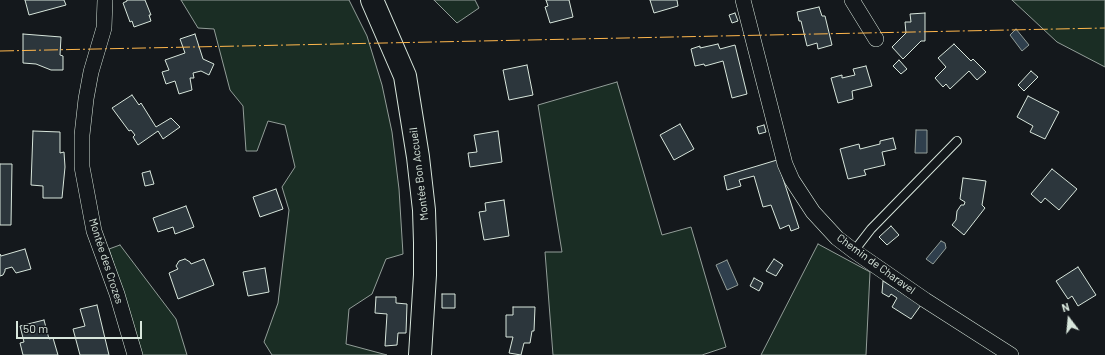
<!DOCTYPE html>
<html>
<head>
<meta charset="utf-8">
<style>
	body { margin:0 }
	#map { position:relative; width:1105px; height:355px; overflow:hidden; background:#14181c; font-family:Barlow,sans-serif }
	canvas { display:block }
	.north { position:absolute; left:1049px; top:299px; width:40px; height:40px; -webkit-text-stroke:3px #14181c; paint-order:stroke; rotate:344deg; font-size:11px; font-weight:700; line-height:16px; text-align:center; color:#d8e6dc }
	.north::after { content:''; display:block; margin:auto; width:14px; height:18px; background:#d8e6dc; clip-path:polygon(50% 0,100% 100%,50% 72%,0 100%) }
	.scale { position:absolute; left:16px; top:321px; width:126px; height:18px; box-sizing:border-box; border:2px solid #d8e6dc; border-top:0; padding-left:5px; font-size:12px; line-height:14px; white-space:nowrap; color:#d8e6dc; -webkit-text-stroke:3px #14181c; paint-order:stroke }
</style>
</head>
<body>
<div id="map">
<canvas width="1105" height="355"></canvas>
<div class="north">N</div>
<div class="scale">50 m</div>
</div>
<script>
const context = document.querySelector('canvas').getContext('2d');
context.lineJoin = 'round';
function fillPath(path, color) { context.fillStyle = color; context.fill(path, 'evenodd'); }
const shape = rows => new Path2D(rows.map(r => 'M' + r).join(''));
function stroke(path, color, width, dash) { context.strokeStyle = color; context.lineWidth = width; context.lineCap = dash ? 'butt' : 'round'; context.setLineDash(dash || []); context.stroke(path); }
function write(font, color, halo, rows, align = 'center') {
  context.font = font + ' Barlow,sans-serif'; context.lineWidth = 3; context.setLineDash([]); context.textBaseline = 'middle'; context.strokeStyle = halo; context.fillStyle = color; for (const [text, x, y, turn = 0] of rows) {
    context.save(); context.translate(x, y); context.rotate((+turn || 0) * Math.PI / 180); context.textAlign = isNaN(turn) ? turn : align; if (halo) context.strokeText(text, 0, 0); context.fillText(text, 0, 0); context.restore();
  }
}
const green = shape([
	[181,0,349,0,367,36,382,85,392,132,399,189,403,254,386,259,372,294,349,309,346,344,387,355,272,355,264,342,278,303,289,210,282,187,295,167,285,125,268,121,257,151,246,151,243,106,230,90,214,29,198,28,181,0],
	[434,0,475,0,479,8,457,23,434,0],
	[1012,0,1105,0,1105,67,1057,42,1012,0],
	[617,82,662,235,691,227,726,347,702,355,553,355,545,252,562,252,538,105,617,82],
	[818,244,870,272,866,355,761,355,818,244],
	[120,245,176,319,187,355,142,355,109,249,120,245]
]);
const water = shape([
	[1016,29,1029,45,1022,51,1010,35,1016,29],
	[916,130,927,130,927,153,915,153,916,130],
	[941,241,945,243,946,248,933,264,926,259,941,241],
	[727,260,738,285,727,290,716,265,727,260]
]);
const building = shape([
	[25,0,64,0,66,5,29,15,25,0],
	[127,0,145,0,151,15,149,15,151,21,134,27,132,21,130,22,123,3,127,1,127,0],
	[546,0,569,0,573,17,550,23,545,7,548,6,546,0],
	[650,0,677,0,678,6,654,13,650,0],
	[819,7,822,16,825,16,832,45,818,49,817,43,807,46,801,21,799,21,797,12,819,7],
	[735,13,738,21,732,23,729,15,735,13],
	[925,13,925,41,921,41,903,59,892,47,906,33,905,22,911,22,910,14,925,13],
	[23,34,61,37,60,55,63,56,63,70,51,70,36,64,23,63,23,34],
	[195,34,203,59,214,64,209,75,201,71,193,73,194,78,190,78,192,90,179,94,175,81,166,84,162,72,169,70,165,60,185,53,180,39,195,34],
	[718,44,720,49,735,45,747,94,732,98,723,61,705,66,704,64,695,66,691,49,700,46,700,48,718,44],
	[954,44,971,61,973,59,986,72,977,80,969,71,950,89,946,84,943,87,935,78,946,67,938,58,954,44],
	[899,60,907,69,901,74,893,66,899,60],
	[527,65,533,95,509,100,503,70,527,65],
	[866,66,872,86,852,91,853,99,838,103,831,78,842,75,842,78,855,75,853,69,866,66],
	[1031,71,1038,77,1024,91,1018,85,1031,71],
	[132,95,139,105,141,103,156,127,171,118,180,127,163,139,158,131,138,145,133,137,135,135,131,130,129,131,112,108,132,95],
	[1028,96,1059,112,1045,139,1030,132,1033,126,1017,117,1028,96],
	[680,124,694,149,674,160,660,135,680,124],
	[764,125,766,132,759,134,757,127,764,125],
	[33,131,60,132,60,153,64,152,65,167,62,198,43,198,43,186,31,185,33,131],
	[498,131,502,162,470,167,468,153,477,152,474,135,498,131],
	[893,138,896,149,882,152,885,165,864,170,866,175,848,179,840,149,859,144,860,149,880,144,880,141,893,138],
	[777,160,799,228,791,231,789,225,780,229,771,205,763,207,754,176,739,180,741,186,727,190,724,176,777,160],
	[0,164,12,164,11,225,0,225,0,164],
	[1052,169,1077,189,1059,210,1045,198,1041,203,1031,194,1052,169],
	[150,171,154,184,145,186,142,173,150,171],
	[963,178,986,181,982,205,985,208,964,235,952,225,956,220,957,211,961,205,964,205,965,202,960,199,963,178],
	[276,189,283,209,260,217,253,197,276,189],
	[504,200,509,236,484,240,479,212,486,211,485,203,504,200],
	[186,206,194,227,175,234,173,227,158,232,153,218,186,206],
	[891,226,899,235,887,245,879,237,891,226],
	[25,249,31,269,16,273,12,267,5,269,5,271,3,275,0,276,0,254,1,256,25,249],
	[185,259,190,262,191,264,204,259,214,285,178,299,169,273,178,269,176,266,179,261,185,259],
	[774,259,783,265,776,276,766,271,774,259],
	[1078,267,1096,295,1078,306,1072,296,1068,299,1056,281,1078,267],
	[265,268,269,292,248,296,243,272,265,268],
	[754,278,763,283,759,291,750,286,754,278],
	[883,281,921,305,911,319,892,307,897,298,891,294,889,297,882,293,883,281],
	[442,294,455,294,455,308,442,308,442,294],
	[376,297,396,297,396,303,407,304,406,333,398,333,397,345,385,346,387,314,375,313,376,297],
	[97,305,109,355,80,355,73,329,85,326,80,309,97,305],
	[513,307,535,307,534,331,532,331,530,343,524,343,521,355,509,353,513,337,506,337,506,315,513,315,513,307],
	[44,320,49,339,53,338,58,355,23,355,20,343,24,342,20,326,44,320]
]);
const lane = shape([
	[854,251,871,229,957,141]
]);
const street = shape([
	[105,0,104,28,91,72,86,99,82,135,82,167,94,231,117,294,135,355],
	[743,0,785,164,792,180,813,212,837,238,854,251,925,300,1011,355],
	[852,0,876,39]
]);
const primary = shape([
	[372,0,405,76,418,157,424,210,425,243,425,275,420,355]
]);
const power = shape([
	[0,51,1105,28]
]);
const streetNames = [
	["Montée Bon Accueil",419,174,-97],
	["Montée des Crozes",106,261,72],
	["Chemin de Charavel",876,264,36]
];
fillPath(green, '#1a2d24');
stroke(green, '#939e99', 1);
fillPath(water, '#2f3f4d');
stroke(water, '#939e99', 1);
fillPath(building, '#2c363c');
stroke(building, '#d8e6dc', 1);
stroke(lane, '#d8e6dc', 10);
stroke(street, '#d8e6dc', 16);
stroke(primary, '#d8e6dc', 24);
stroke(lane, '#14181c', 8);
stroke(street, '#14181c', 15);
stroke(primary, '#14181c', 22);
stroke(power, '#ffb74d', 1, [14, 3, 2, 3]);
write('11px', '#d8e6dc', '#14181c', streetNames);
</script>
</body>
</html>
